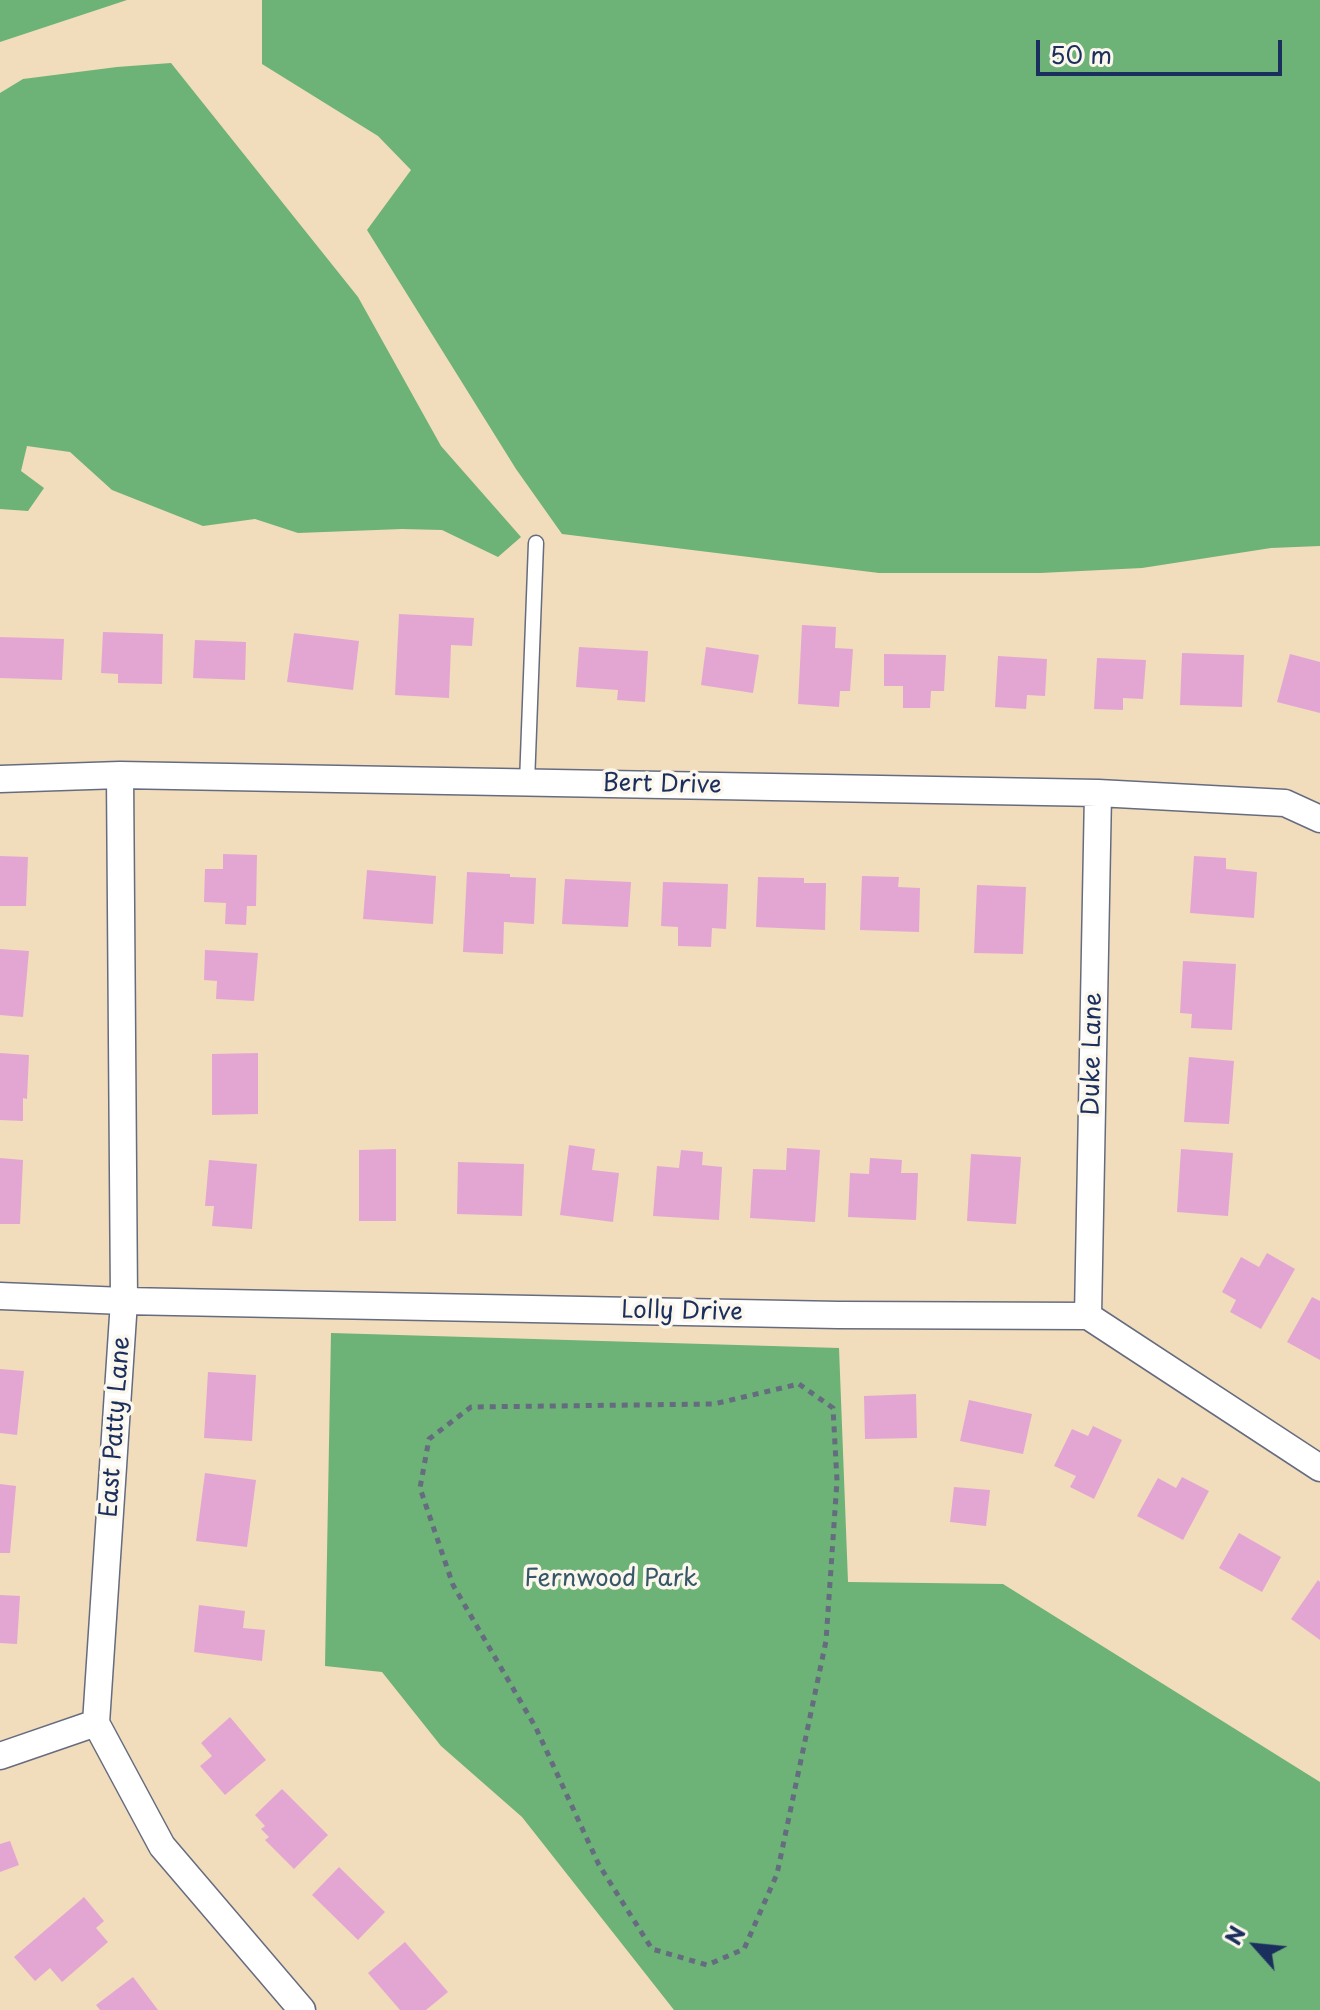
<!DOCTYPE html>
<html>
<head>
<meta charset="utf-8">
<style>
	body { margin:0 }
	#map { position:relative; width:1320px; height:2010px; overflow:hidden; background:#f1dcbc; font-family:"Playpen Sans",sans-serif }
	canvas { display:block }
	.north { position:absolute; left:1216px; top:1906px; width:80px; height:80px; -webkit-text-stroke:6px #fbf7ec; paint-order:stroke; rotate:297deg; font-size:22px; font-weight:700; line-height:32px; text-align:center; color:#1b2f5e }
	.north::after { content:''; display:block; margin:auto; width:28px; height:36px; background:#1b2f5e; clip-path:polygon(50% 0,100% 100%,50% 72%,0 100%) }
	.scale { position:absolute; left:1036px; top:40px; width:246px; height:36px; box-sizing:border-box; border:4px solid #1b2f5e; border-top:0; padding-left:10px; font-size:24px; line-height:28px; white-space:nowrap; color:#1b2f5e; -webkit-text-stroke:6px #fbf7ec; paint-order:stroke }
</style>
</head>
<body>
<div id="map">
<canvas width="1320" height="2010"></canvas>
<div class="north">N</div>
<div class="scale">50 m</div>
</div>
<script>
const context = document.querySelector('canvas').getContext('2d');
context.lineJoin = 'round';
function fillPath(path, color) { context.fillStyle = color; context.fill(path, 'evenodd'); }
const shape = rows => new Path2D(rows.map(r => 'M' + r).join(''));
function stroke(path, color, width, dash) { context.strokeStyle = color; context.lineWidth = width; context.lineCap = dash ? 'butt' : 'round'; context.setLineDash(dash || []); context.stroke(path); }
function write(font, color, halo, rows, align = 'center') {
  context.font = font + ' "Playpen Sans",sans-serif'; context.lineWidth = 7; context.setLineDash([]); context.textBaseline = 'middle'; context.strokeStyle = halo; context.fillStyle = color; for (const [text, x, y, turn = 0] of rows) {
    context.save(); context.translate(x, y); context.rotate((+turn || 0) * Math.PI / 180); context.textAlign = isNaN(turn) ? turn : align; if (halo) context.strokeText(text, 0, 0); context.fillText(text, 0, 0); context.restore();
  }
}
const forest = shape([
	[0,0,127,0,0,42],
	[262,0,1320,0,1320,546,1271,548,1142,568,1040,573,879,573,562,534,516,469,367,230,411,170,378,136,262,64],
	[171,63,358,297,441,446,521,537,498,557,442,530,402,529,298,533,255,519,203,526,112,490,70,452,27,446,21,471,44,488,28,511,0,509,0,93,23,79,117,67],
	[331,1333,839,1348,848,1582,1003,1584,1320,1782,1320,2010,674,2010,522,1817,441,1746,382,1672,325,1666]
]);
const building = shape([
	[399,614,474,618,472,646,451,645,449,698,395,695],
	[802,625,836,627,835,648,853,649,850,691,840,691,839,707,798,704],
	[103,632,163,634,162,684,118,683,118,674,101,673],
	[294,633,359,641,353,690,287,682],
	[0,637,64,639,62,680,0,678],
	[195,640,246,642,245,680,193,678],
	[579,647,648,651,645,702,617,700,618,690,576,687],
	[706,647,759,655,753,693,701,685],
	[1182,653,1244,655,1242,707,1180,705],
	[884,654,946,655,944,691,931,691,930,708,903,708,903,686,884,686],
	[1290,654,1320,662,1320,713,1277,702],
	[998,656,1047,659,1045,696,1027,695,1026,709,995,707],
	[1097,658,1146,660,1143,699,1123,698,1123,710,1094,709],
	[223,854,257,855,256,906,247,906,246,925,225,924,226,903,204,902,205,869,223,869],
	[0,856,28,857,26,906,0,906],
	[1194,856,1226,858,1226,869,1257,872,1254,918,1190,913],
	[367,870,436,876,433,924,363,919],
	[467,872,510,874,510,877,536,878,534,924,504,922,503,954,463,952],
	[862,876,899,877,898,887,920,888,919,932,860,930],
	[758,877,804,878,804,883,826,883,825,930,756,927],
	[565,879,631,882,628,927,562,924],
	[663,882,728,884,726,929,712,928,711,947,678,946,678,927,661,926],
	[977,885,1026,887,1023,954,974,953],
	[0,949,29,951,23,1017,0,1015],
	[205,950,258,953,254,1001,216,999,217,981,204,980],
	[1183,961,1236,964,1232,1030,1191,1028,1192,1014,1180,1013],
	[0,1053,29,1055,27,1099,23,1098,23,1121,0,1120],
	[258,1053,258,1114,212,1115,212,1054],
	[1189,1057,1234,1061,1229,1124,1184,1122],
	[569,1145,595,1149,592,1170,619,1173,613,1222,560,1215],
	[787,1148,820,1150,815,1222,750,1218,753,1169,786,1170],
	[396,1149,396,1221,359,1221,359,1150],
	[1181,1149,1233,1153,1228,1216,1177,1212],
	[681,1150,703,1152,702,1165,722,1167,719,1220,653,1216,657,1166,679,1168],
	[971,1154,1021,1157,1016,1224,967,1221],
	[0,1158,23,1160,20,1224,0,1224],
	[870,1158,902,1160,901,1173,918,1173,916,1220,848,1217,850,1173,869,1174],
	[209,1160,257,1164,252,1229,212,1226,214,1206,205,1206],
	[458,1162,524,1164,522,1216,457,1214],
	[1267,1253,1295,1269,1261,1329,1230,1312,1236,1300,1222,1292,1241,1257,1259,1267],
	[1312,1297,1320,1301,1320,1360,1287,1342],
	[0,1369,24,1371,17,1435,0,1433],
	[208,1372,256,1375,252,1441,204,1438],
	[916,1394,917,1438,865,1439,864,1396],
	[969,1400,1032,1414,1023,1454,960,1441],
	[1093,1426,1122,1440,1094,1499,1070,1487,1076,1476,1054,1466,1072,1429,1088,1436],
	[205,1473,256,1480,247,1547,196,1541],
	[1182,1477,1209,1491,1183,1540,1137,1516,1158,1478,1176,1488],
	[0,1484,16,1486,10,1553,0,1553],
	[954,1487,990,1490,986,1526,950,1522],
	[1239,1533,1281,1557,1262,1592,1219,1568],
	[1318,1580,1320,1582,1320,1640,1291,1619],
	[0,1595,20,1596,17,1644,0,1643],
	[199,1605,245,1611,243,1628,265,1630,262,1661,194,1652],
	[230,1717,266,1760,225,1795,200,1766,212,1756,201,1743],
	[282,1789,328,1835,294,1869,265,1840,269,1837,261,1829,265,1826,255,1815],
	[10,1841,19,1865,0,1872,0,1844],
	[339,1867,385,1912,358,1940,312,1895],
	[84,1897,104,1921,96,1928,108,1942,62,1982,50,1968,35,1981,14,1957],
	[405,1942,448,1992,426,2010,400,2010,368,1973],
	[133,1977,158,2010,100,2010,96,2005]
]);
const path = shape([
	[799,1384,833,1408,837,1481,826,1641,777,1874,744,1949,707,1965,652,1949,599,1865,536,1728,453,1585,420,1488,429,1439,471,1407,714,1404,799,1384]
]);
const lane = shape([
	[527,783,536,543]
]);
const street = shape([
	[120,775,124,1301,96,1723,162,1846,302,2010],
	[0,779,120,775,1098,793,1285,803,1320,819],
	[0,1296,124,1301,838,1315,1088,1316,1320,1468],
	[1088,1316,1098,793],
	[0,1756,96,1723]
]);
const streetNames = [
	["Bert Drive",662,785,1],
	["Duke Lane",1093,1054,-89],
	["Lolly Drive",682,1312,1],
	["East Patty Lane",116,1427,-86]
];
const parkNames = [
	["Fernwood Park",611,1579]
];
fillPath(forest, '#6db277');
fillPath(building, '#e3a6d3');
stroke(lane, '#666c7f', 17);
stroke(street, '#666c7f', 29);
stroke(path, '#666c7f', 5, [6, 6]);
stroke(lane, '#fff', 14);
stroke(street, '#fff', 26);
write('24px', '#1b2f5e', '#fbf7ec', streetNames);
write('24px', '#365769', '#fbf7ec', parkNames);
</script>
</body>
</html>
